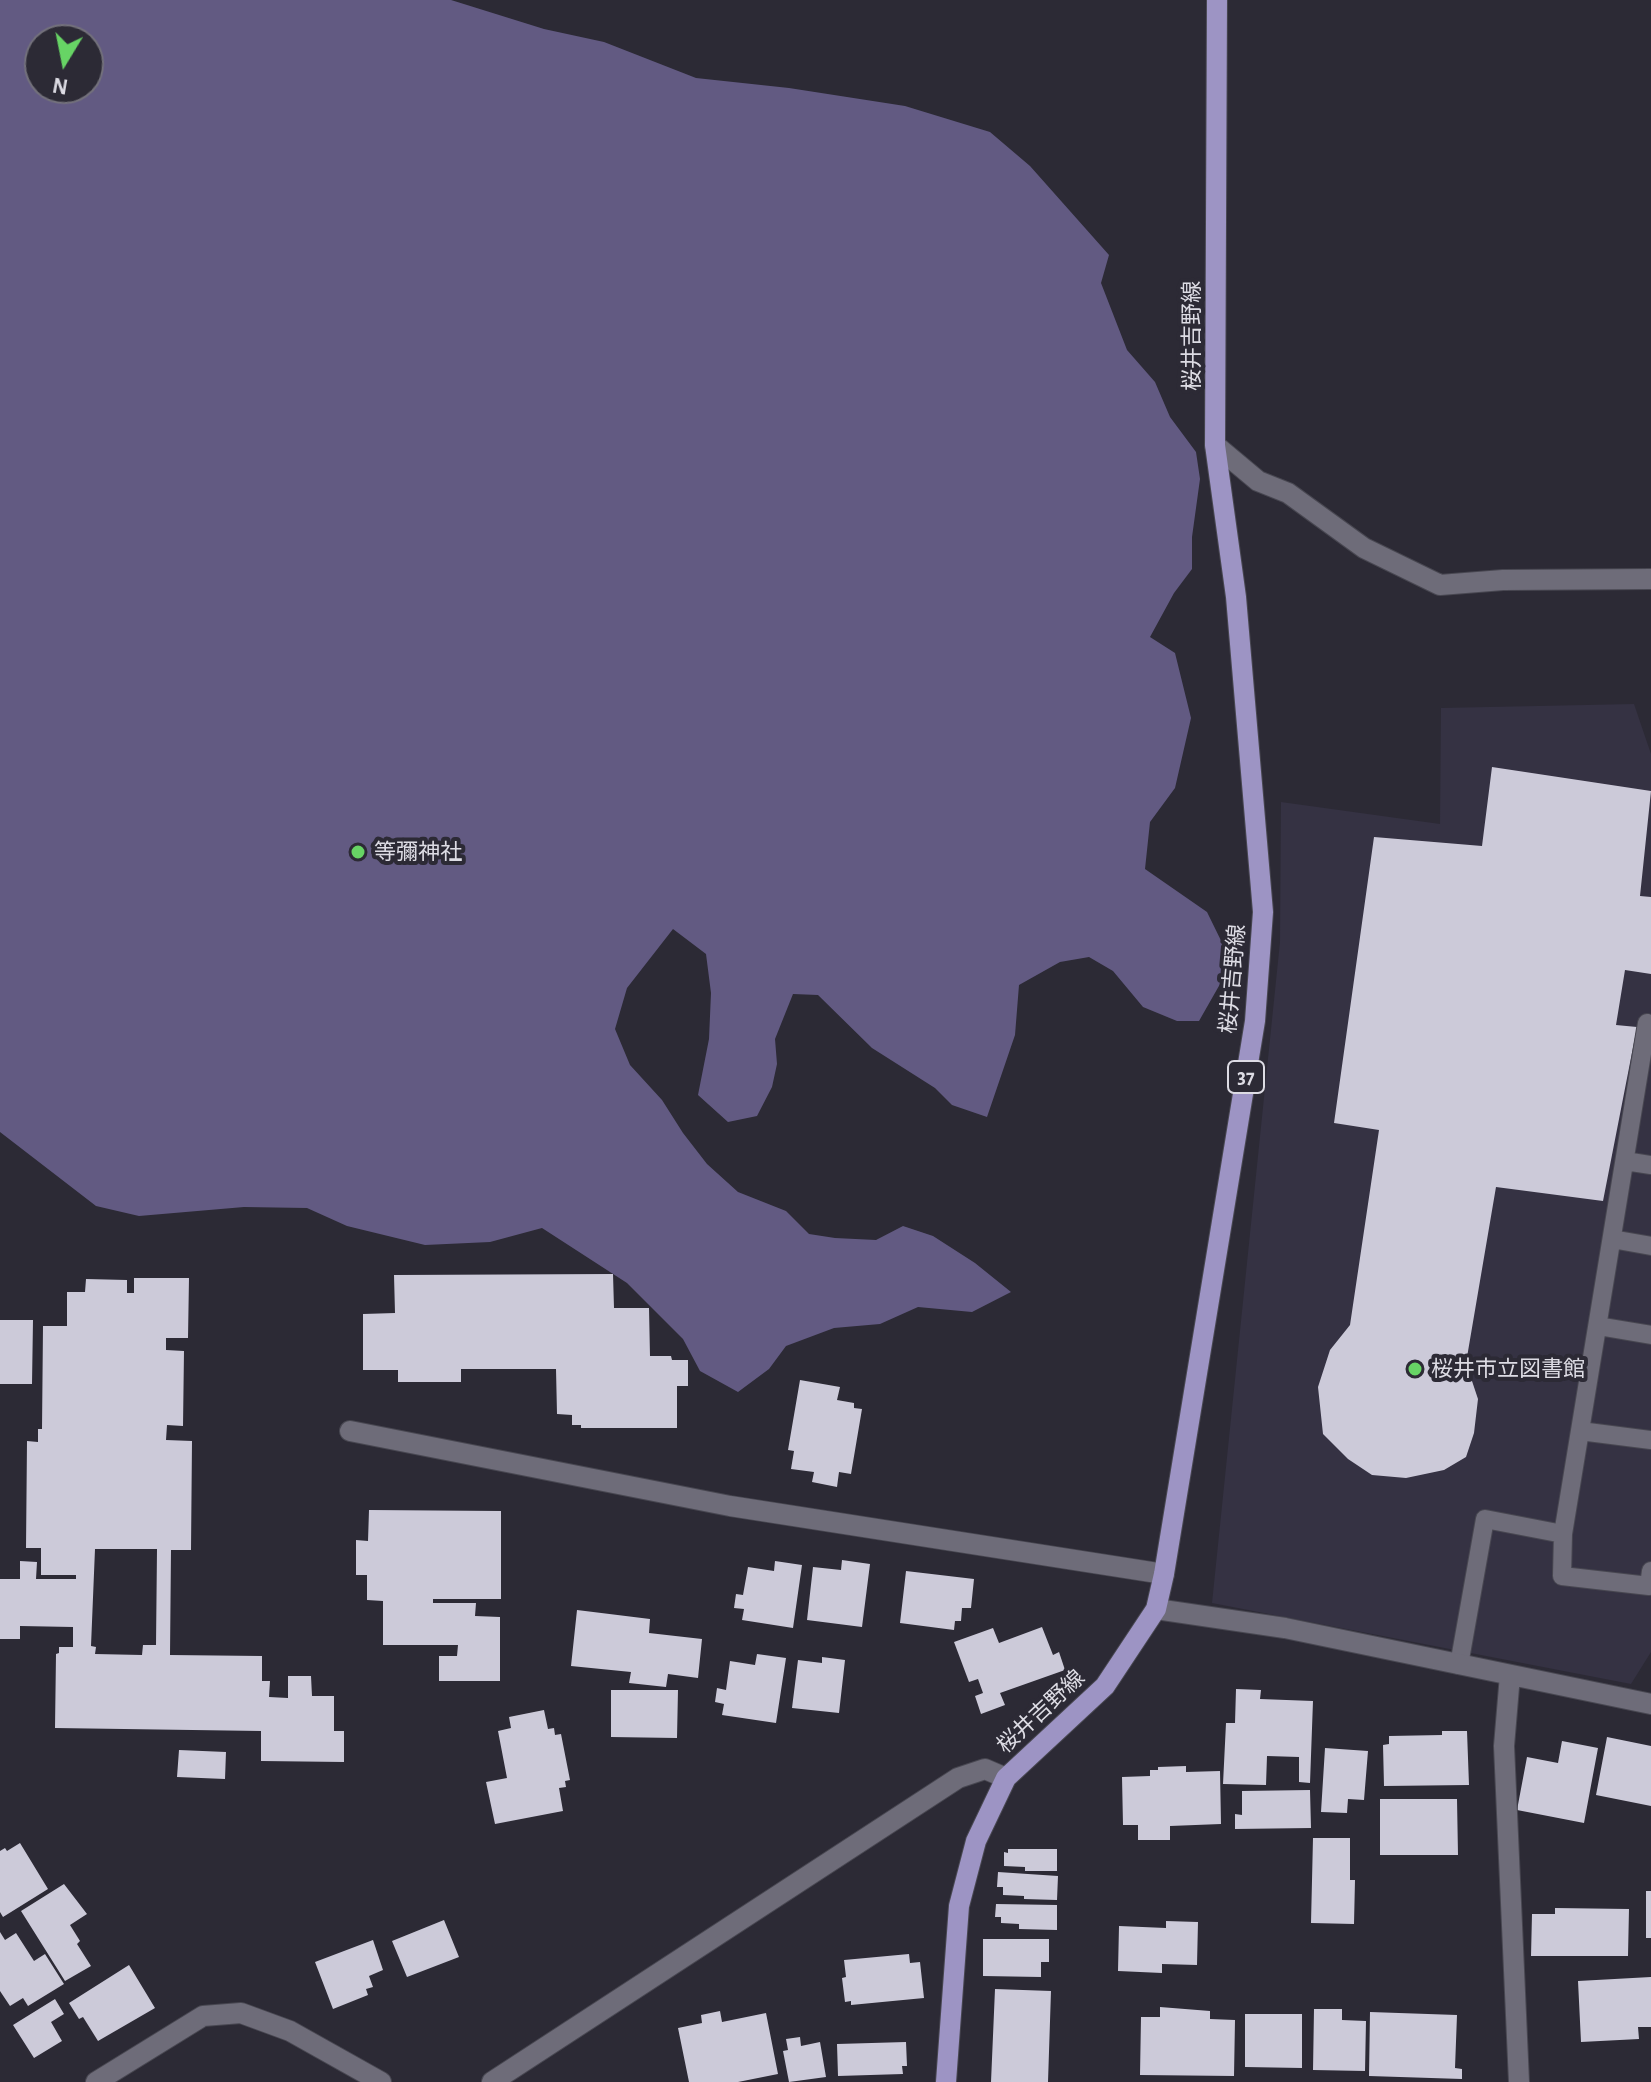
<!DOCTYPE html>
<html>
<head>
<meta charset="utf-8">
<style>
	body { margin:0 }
	#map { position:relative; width:1651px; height:2082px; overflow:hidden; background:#2c2a35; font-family:"Alegreya Sans",sans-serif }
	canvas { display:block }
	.north { position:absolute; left:24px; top:24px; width:80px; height:80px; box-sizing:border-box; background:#2c2a35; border:2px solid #73717b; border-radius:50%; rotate:190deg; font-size:22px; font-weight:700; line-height:32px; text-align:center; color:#dddce4 }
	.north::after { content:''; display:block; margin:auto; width:28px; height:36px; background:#67d465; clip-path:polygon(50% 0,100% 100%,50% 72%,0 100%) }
</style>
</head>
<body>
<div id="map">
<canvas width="1651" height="2082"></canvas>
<div class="north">N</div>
</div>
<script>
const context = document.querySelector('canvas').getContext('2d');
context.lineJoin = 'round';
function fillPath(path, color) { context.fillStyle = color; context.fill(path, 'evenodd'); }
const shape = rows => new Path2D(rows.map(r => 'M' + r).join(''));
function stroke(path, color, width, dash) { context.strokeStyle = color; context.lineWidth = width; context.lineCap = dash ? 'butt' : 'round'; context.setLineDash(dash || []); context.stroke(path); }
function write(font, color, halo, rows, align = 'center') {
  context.font = font + ' "Alegreya Sans","Noto Sans JP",sans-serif'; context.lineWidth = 8; context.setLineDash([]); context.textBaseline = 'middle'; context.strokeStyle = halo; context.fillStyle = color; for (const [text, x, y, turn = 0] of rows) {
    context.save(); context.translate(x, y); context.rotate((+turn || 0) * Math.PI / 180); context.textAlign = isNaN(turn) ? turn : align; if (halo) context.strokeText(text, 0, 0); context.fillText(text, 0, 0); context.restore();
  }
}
const built = shape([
	[1634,704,1651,754,1651,1652,1631,1684,1212,1603,1280,942,1281,802,1440,824,1441,708]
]);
const forest = shape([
	[0,0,451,0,544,29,604,42,696,78,789,88,905,106,990,132,1030,166,1109,255,1101,283,1127,350,1155,382,1170,417,1196,452,1200,479,1192,537,1192,569,1174,593,1150,637,1175,653,1191,718,1175,788,1150,822,1145,869,1207,912,1232,963,1199,1021,1177,1021,1143,1007,1113,971,1089,957,1060,962,1019,985,1015,1035,987,1117,952,1105,935,1088,872,1048,818,995,793,994,775,1039,777,1064,772,1087,757,1116,728,1122,698,1095,709,1039,711,993,706,954,673,929,627,988,615,1029,630,1065,662,1100,683,1133,707,1164,738,1192,786,1211,809,1234,835,1238,876,1240,903,1226,933,1236,975,1263,1011,1292,972,1312,918,1307,880,1324,834,1328,786,1346,769,1369,738,1392,700,1371,683,1339,627,1283,542,1228,490,1242,425,1245,347,1226,307,1208,244,1207,139,1216,96,1206,0,1132],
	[40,40,88,40,88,88,40,88]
]);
const building = shape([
	[1492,767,1651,791,1640,896,1651,897,1651,974,1625,970,1616,1025,1637,1027,1603,1201,1496,1187,1466,1363,1478,1399,1474,1433,1466,1457,1444,1470,1406,1478,1372,1475,1348,1459,1323,1434,1318,1387,1330,1350,1350,1325,1379,1130,1334,1123,1374,837,1482,846],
	[613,1274,614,1308,649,1308,650,1356,671,1356,672,1360,688,1360,688,1386,677,1386,677,1428,581,1428,581,1425,572,1425,572,1415,557,1414,556,1369,461,1369,461,1382,398,1382,398,1370,363,1370,363,1314,395,1313,394,1275],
	[134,1278,189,1278,188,1338,166,1338,166,1350,184,1351,183,1426,167,1425,166,1440,192,1441,191,1550,171,1550,170,1655,262,1656,262,1681,270,1681,269,1697,288,1698,288,1676,311,1676,312,1696,334,1696,334,1731,344,1731,344,1762,261,1761,261,1731,55,1728,56,1654,59,1653,59,1647,73,1647,73,1627,20,1626,20,1639,0,1639,0,1579,20,1579,20,1561,37,1562,36,1579,76,1579,76,1575,41,1575,41,1548,26,1548,27,1441,38,1442,38,1429,42,1429,43,1326,67,1326,67,1292,85,1292,86,1279,127,1280,127,1293,134,1293],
	[95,1549,157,1549,156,1645,143,1645,142,1655,95,1654,96,1647,91,1646],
	[0,1320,33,1320,32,1384,0,1384],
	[800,1380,840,1387,837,1400,854,1403,854,1408,862,1409,851,1474,839,1472,837,1487,812,1482,814,1472,791,1469,794,1451,788,1450],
	[369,1510,501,1511,501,1599,433,1599,433,1603,476,1603,475,1616,500,1617,500,1681,439,1681,439,1656,457,1656,458,1645,383,1645,383,1601,367,1600,367,1575,356,1575,356,1540,368,1541],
	[842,1560,870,1564,862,1627,807,1620,813,1567,841,1570],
	[775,1561,802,1565,793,1628,742,1620,744,1609,734,1608,736,1594,743,1595,748,1567,774,1571],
	[906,1571,974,1579,971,1608,962,1608,961,1621,955,1621,954,1630,900,1623],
	[577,1610,650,1619,649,1633,702,1639,698,1678,668,1674,666,1687,629,1683,631,1672,571,1666],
	[1042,1627,1053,1655,1059,1652,1065,1670,1000,1693,1005,1705,981,1714,975,1696,983,1693,978,1679,969,1682,954,1642,993,1628,999,1643],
	[757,1654,786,1658,776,1723,722,1715,724,1704,715,1702,717,1688,726,1690,730,1661,755,1665],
	[822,1657,845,1660,839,1713,792,1708,798,1660,822,1663],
	[1236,1689,1261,1690,1260,1699,1313,1701,1310,1783,1299,1782,1299,1757,1267,1756,1266,1785,1223,1784,1226,1723,1235,1723],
	[611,1690,678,1690,677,1738,611,1737],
	[544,1710,548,1729,554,1728,555,1735,561,1734,570,1780,565,1781,566,1787,559,1788,563,1811,495,1824,486,1782,507,1778,498,1731,511,1728,509,1717],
	[1442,1731,1467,1731,1469,1785,1384,1786,1383,1745,1389,1744,1389,1736,1442,1735],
	[1607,1737,1651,1746,1651,1806,1596,1795],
	[1562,1741,1598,1748,1584,1823,1517,1810,1527,1757,1558,1763],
	[1325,1748,1368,1751,1364,1800,1348,1799,1347,1813,1321,1812],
	[179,1750,226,1752,225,1779,177,1777],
	[1186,1766,1186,1772,1220,1771,1221,1824,1170,1826,1170,1840,1138,1840,1138,1825,1123,1825,1122,1777,1150,1776,1150,1770,1158,1770,1158,1767],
	[1310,1790,1311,1828,1235,1829,1235,1814,1242,1815,1242,1791],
	[1380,1799,1457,1799,1458,1855,1380,1855],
	[1313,1838,1350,1838,1350,1880,1355,1880,1354,1924,1311,1923],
	[20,1843,48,1889,3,1917,0,1912,0,1851,5,1848,7,1851],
	[1008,1849,1057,1849,1057,1871,1025,1871,1025,1867,1004,1866,1004,1852,1008,1853],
	[998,1872,1058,1876,1057,1900,1024,1899,1024,1896,1003,1895,1003,1887,997,1887],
	[64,1884,87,1914,70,1925,80,1941,77,1944,91,1966,65,1981,21,1911],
	[1646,1891,1651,1891,1651,1938,1646,1938],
	[996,1904,1057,1905,1057,1930,1019,1929,1019,1924,1001,1923,1001,1917,995,1917],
	[1555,1908,1629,1909,1628,1956,1531,1956,1532,1914,1555,1914],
	[444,1920,459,1957,407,1977,392,1941],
	[1166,1921,1198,1922,1197,1965,1162,1964,1162,1973,1118,1971,1119,1926,1166,1928],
	[0,1932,5,1940,16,1933,34,1961,45,1954,64,1984,28,2006,23,1998,10,2006,0,1991],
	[983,1939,1049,1939,1049,1962,1041,1962,1041,1977,983,1976],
	[373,1940,383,1970,369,1976,373,1987,366,1989,368,1995,333,2009,315,1962],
	[909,1954,910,1963,920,1962,924,1998,851,2005,851,2001,845,2002,842,1978,846,1977,844,1960],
	[129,1965,155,2008,98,2041,83,2017,79,2019,69,2003],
	[1651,1977,1651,2027,1638,2027,1639,2039,1581,2042,1578,1981],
	[995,1989,1051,1991,1048,2082,991,2082],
	[55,1999,64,2014,51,2022,62,2041,34,2058,13,2025],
	[1160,2007,1210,2011,1210,2019,1235,2020,1234,2076,1140,2075,1141,2017,1160,2017],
	[1314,2009,1342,2009,1342,2020,1366,2021,1365,2071,1313,2070],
	[720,2011,722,2022,766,2013,778,2074,738,2082,689,2082,678,2028,702,2023,701,2015],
	[1370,2012,1457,2015,1455,2068,1462,2069,1462,2079,1369,2076],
	[1245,2014,1302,2014,1302,2068,1245,2067],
	[800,2037,801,2046,820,2042,826,2077,789,2082,783,2051,788,2050,786,2039],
	[906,2042,907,2066,902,2066,903,2074,838,2076,837,2044]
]);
const service = shape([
	[1625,1161,1651,1165],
	[1612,1239,1651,1246],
	[1598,1326,1651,1335],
	[1580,1431,1651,1440],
	[1563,1534,1562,1576,1649,1586,1651,1571],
	[1459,1665,1485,1519,1563,1534,1647,1023]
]);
const minor = shape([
	[1215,445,1258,481,1288,493,1364,548,1440,585,1503,580,1651,579],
	[350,1431,730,1506,1164,1574],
	[1156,1609,1285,1628,1651,1704],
	[1510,1675,1504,1746,1519,2082],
	[96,2082,203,2016,241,2013,290,2031,381,2082],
	[492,2082,958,1778,985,1769,1006,1778]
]);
const primary = shape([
	[946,2082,959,1906,976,1841,1006,1778,1105,1686,1156,1609,1164,1574,1255,1021,1263,912,1236,597,1215,445,1217,0]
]);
const markers = [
	[358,852,8,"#67d465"],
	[1415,1369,8,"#67d465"]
];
const shields = [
	[1246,1077,36]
];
const shieldNames = [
	["37",1246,1077]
];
const streetNames = [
	["桜井吉野線",1192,336,-90],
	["桜井吉野線",1233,979,-85],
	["桜井吉野線",1041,1712,-43]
];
const poiNames = [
	["等彌神社",374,852],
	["桜井市立図書館",1431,1369]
];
fillPath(built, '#353243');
fillPath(forest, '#625a82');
fillPath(building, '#cccad9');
stroke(service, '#484751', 20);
stroke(minor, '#484751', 22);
stroke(primary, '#484751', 22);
stroke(service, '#6e6c79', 18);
stroke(minor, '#6e6c79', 20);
stroke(primary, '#9d94c4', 20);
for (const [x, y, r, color] of markers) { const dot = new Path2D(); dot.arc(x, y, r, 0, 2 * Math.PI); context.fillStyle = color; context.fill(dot); stroke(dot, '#2c2a35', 3); }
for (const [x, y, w] of shields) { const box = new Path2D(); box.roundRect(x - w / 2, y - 16, w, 32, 6); context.fillStyle = '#2c2a35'; context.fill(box); stroke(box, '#dddce4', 2); }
write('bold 20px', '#dddce4', null, shieldNames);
write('22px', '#dddce4', '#2c2a35', streetNames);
write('22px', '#dddce4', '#2c2a35', poiNames, 'left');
</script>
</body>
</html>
